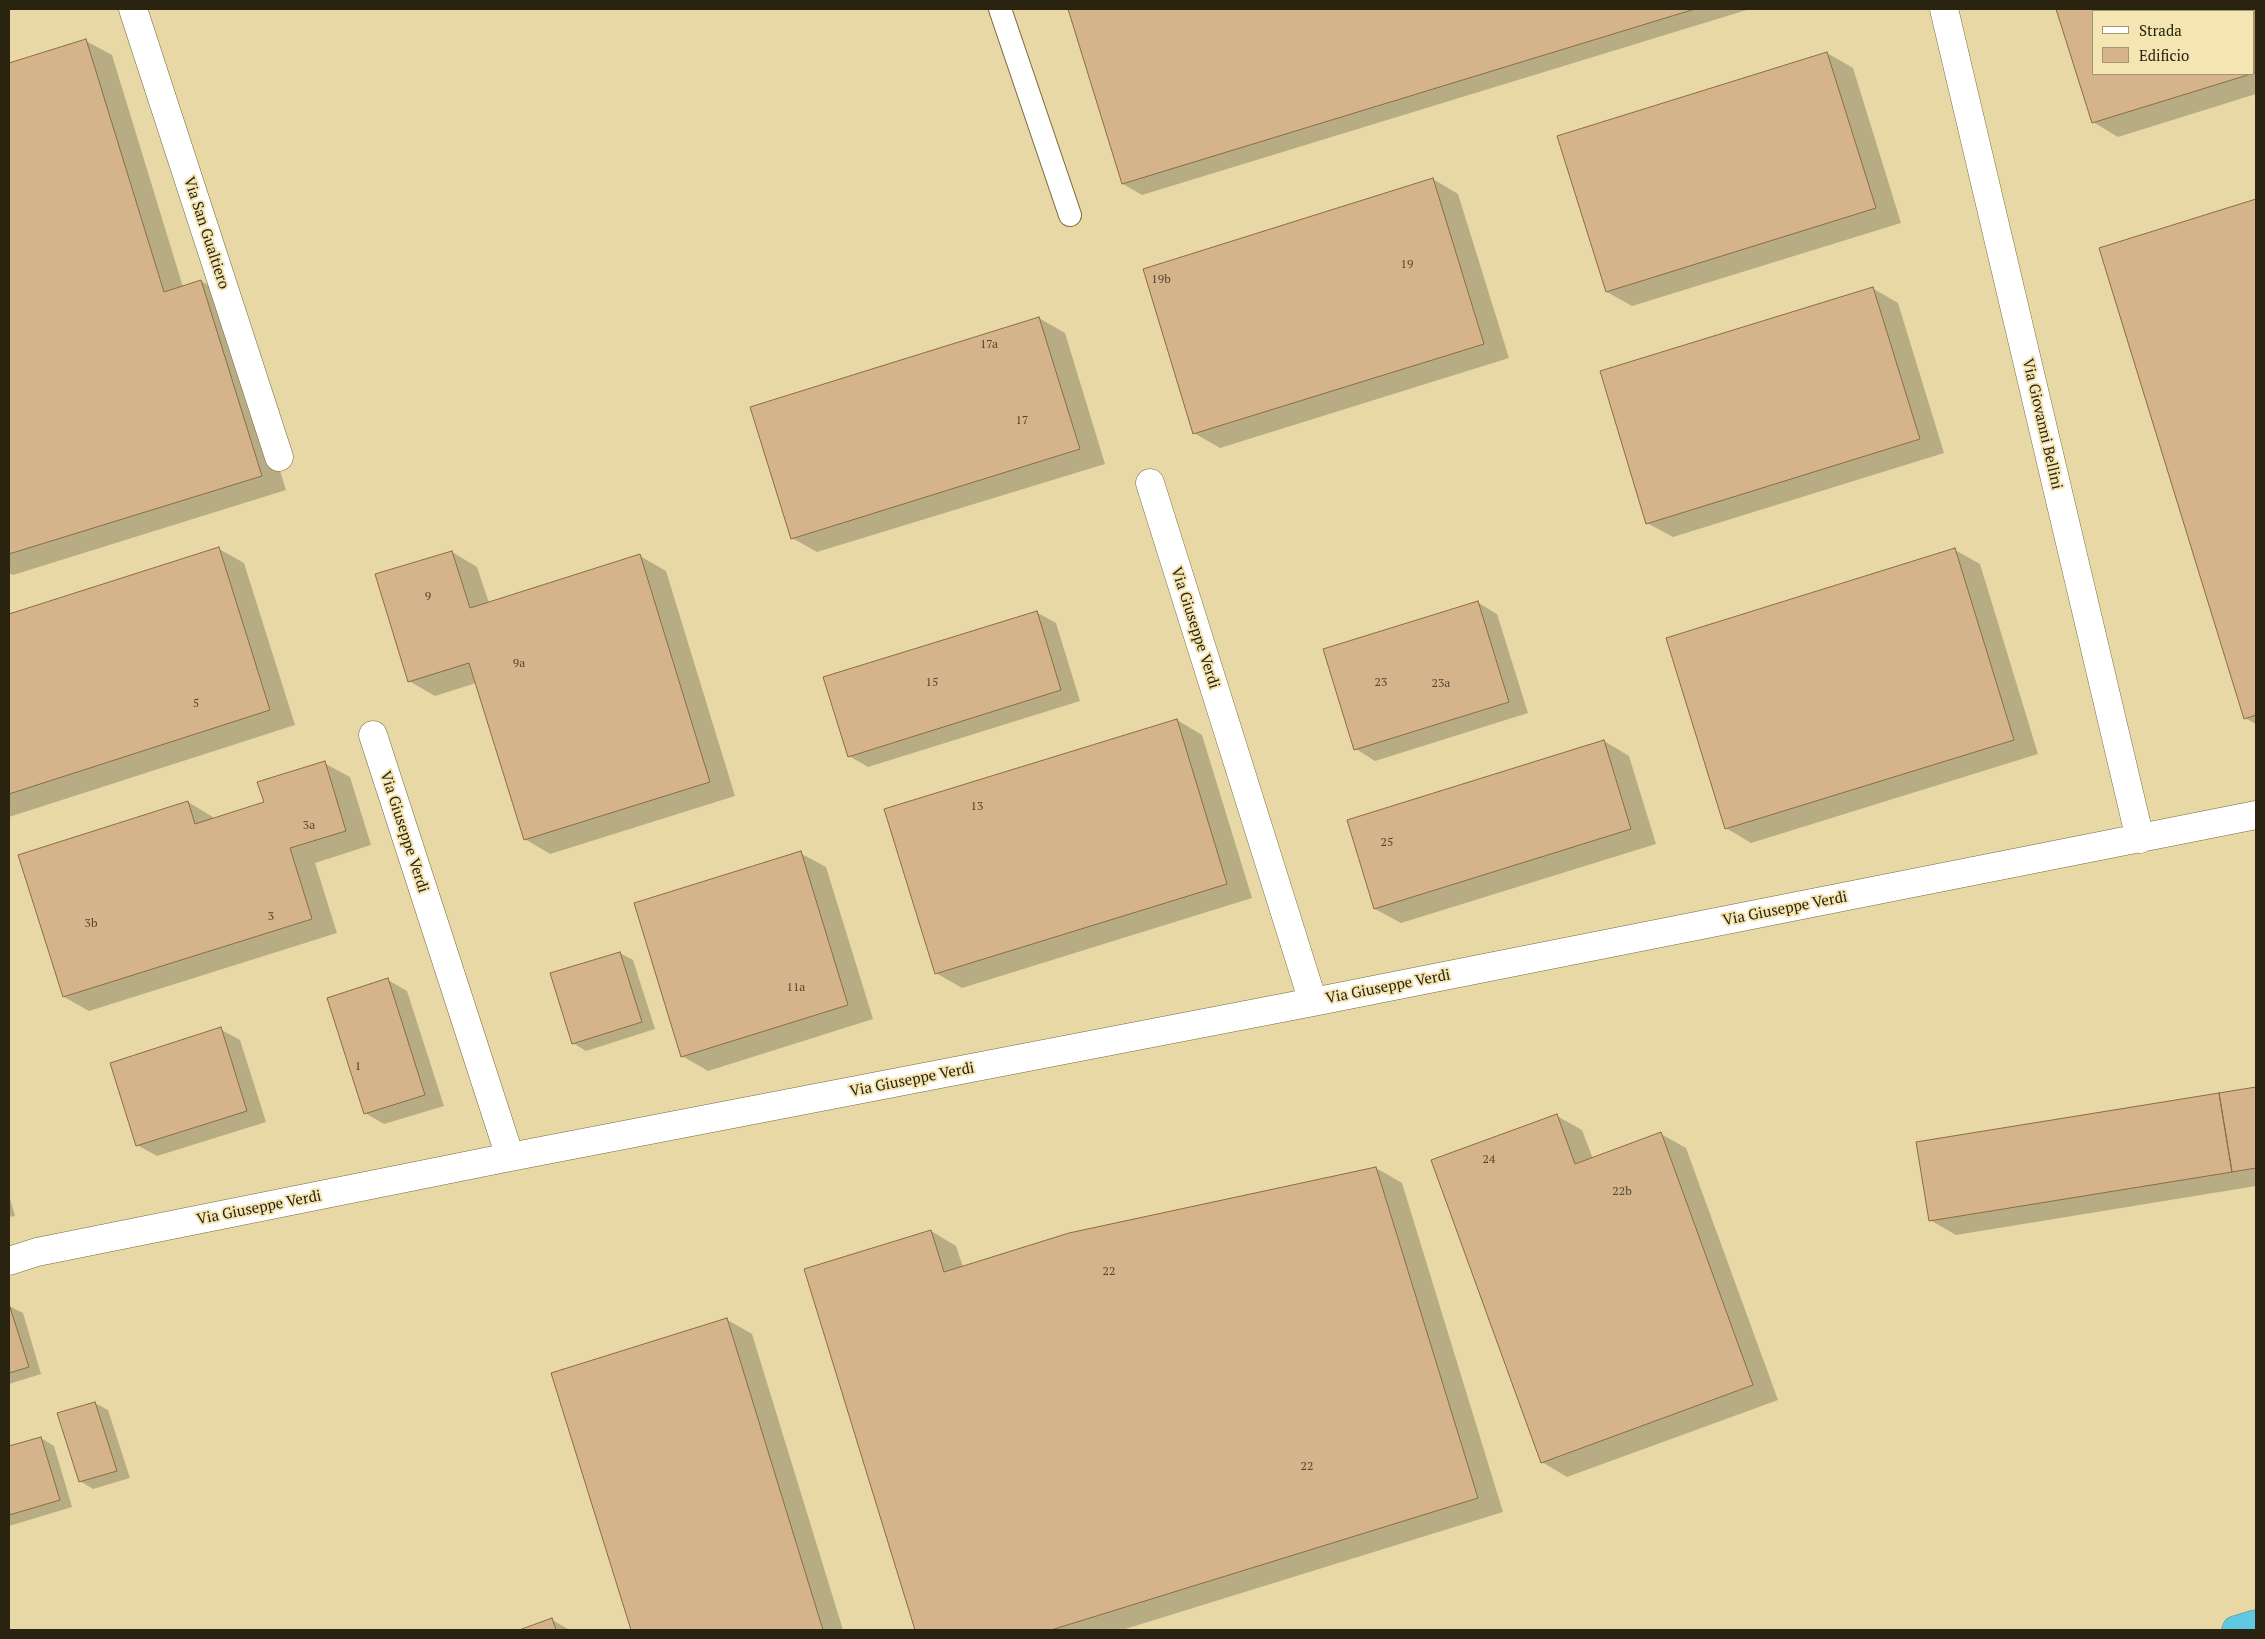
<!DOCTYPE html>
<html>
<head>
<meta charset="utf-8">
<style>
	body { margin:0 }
	#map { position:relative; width:2265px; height:1639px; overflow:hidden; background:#e7d8a6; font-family:"PT Serif",serif }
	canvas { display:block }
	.frame { position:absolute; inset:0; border:10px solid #292310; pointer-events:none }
	.legend { position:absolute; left:2092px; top:10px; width:162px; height:65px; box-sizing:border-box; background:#f4e5b3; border:1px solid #a39772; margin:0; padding:6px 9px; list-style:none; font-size:15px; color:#292310 }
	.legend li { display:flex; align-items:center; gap:10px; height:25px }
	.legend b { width:25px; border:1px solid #a39772 }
</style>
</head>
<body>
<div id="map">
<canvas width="2265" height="1639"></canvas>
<div class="frame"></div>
<ul class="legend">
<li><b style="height:6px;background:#fff"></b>Strada</li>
<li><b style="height:14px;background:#d5b48b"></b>Edificio</li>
</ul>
</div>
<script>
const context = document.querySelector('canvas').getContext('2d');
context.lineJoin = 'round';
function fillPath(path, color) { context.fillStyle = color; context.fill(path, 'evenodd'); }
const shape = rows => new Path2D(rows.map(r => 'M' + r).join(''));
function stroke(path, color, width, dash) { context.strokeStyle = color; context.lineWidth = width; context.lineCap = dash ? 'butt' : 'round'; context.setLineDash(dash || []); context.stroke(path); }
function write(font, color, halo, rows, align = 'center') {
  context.font = font + ' "PT Serif",serif'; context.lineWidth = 4; context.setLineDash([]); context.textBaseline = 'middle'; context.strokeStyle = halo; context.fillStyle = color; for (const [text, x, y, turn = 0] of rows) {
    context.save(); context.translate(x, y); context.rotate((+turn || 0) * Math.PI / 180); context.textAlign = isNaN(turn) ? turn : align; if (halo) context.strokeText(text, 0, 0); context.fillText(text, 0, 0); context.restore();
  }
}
const shadow = shape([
	[1070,9,1750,9,1142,195,1123,184],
	[2058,9,2256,9,2256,94,2118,137,2093,122],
	[2094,11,2254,11,2254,74,2094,74],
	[86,41,112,55,183,287,201,281,226,296,286,490,13,575,9,573,9,65],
	[1827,53,1853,68,1901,223,1632,306,1607,292],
	[1433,179,1458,194,1509,358,1220,448,1194,433],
	[2256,201,2256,724,2245,718,2101,249],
	[1872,288,1898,303,1944,453,1673,537,1647,523],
	[1039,318,1065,333,1105,464,817,552,792,538],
	[219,549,244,563,295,725,9,817,9,616],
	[1955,550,1980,564,2038,754,1751,843,1726,828],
	[452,552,477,567,489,603,640,556,666,571,735,796,550,854,525,839,476,683,435,696,409,681],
	[1477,602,1497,614,1528,713,1375,761,1356,749],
	[1036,612,1056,623,1080,701,868,767,849,756],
	[1177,720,1202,735,1252,898,962,988,936,973],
	[1604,741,1629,756,1656,844,1401,923,1375,909],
	[324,763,350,777,371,845,315,863,337,933,89,1011,64,997,188,802,213,817,214,819,265,803],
	[800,853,826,867,873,1019,708,1071,682,1056],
	[620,953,633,960,655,1029,586,1051,573,1043,552,974],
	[388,980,407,991,444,1106,384,1124,365,1113],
	[220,1029,240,1040,266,1122,157,1156,137,1145],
	[2256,1088,2256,1186,1956,1235,1930,1220,1918,1143],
	[1557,1116,1582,1130,1593,1159,1661,1134,1686,1148,1778,1400,1567,1477,1542,1462],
	[1376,1168,1402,1183,1503,1512,1122,1630,917,1630,806,1270,931,1231,956,1246,963,1267],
	[9,1195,15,1216,9,1217],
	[9,1306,23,1313,41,1374,9,1384],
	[726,1319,752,1334,843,1630,632,1630,553,1373],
	[95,1403,108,1410,130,1478,93,1489,80,1481],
	[41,1438,54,1446,72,1507,9,1526,9,1448],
	[552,1620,570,1630,523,1630]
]);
const building = shape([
	[1068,9,1695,9,1122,184,1068,9],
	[2056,9,2256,9,2256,72,2254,73,2254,11,2094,11,2094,74,2251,74,2092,123,2056,9],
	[86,39,164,292,201,280,262,476,9,554,9,63,86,39],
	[1827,52,1876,208,1606,292,1557,136,1827,52],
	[1433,178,1484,344,1193,434,1143,269,1433,178],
	[2256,199,2256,715,2244,719,2099,248,2256,199],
	[1873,287,1920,439,1646,524,1600,371,1873,287],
	[1039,317,1080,449,791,539,750,407,1039,317],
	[219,547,270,710,9,794,9,614,219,547],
	[1955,548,2014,740,1725,829,1666,638,1955,548],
	[452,551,470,608,640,554,710,782,524,840,469,663,408,682,375,574,452,551],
	[1478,601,1509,702,1354,750,1323,649,1478,601],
	[1037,611,1061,690,848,757,823,677,1037,611],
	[1177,719,1227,884,935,974,884,809,1177,719],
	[1604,740,1631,829,1374,909,1347,820,1604,740],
	[325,761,346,831,290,848,312,919,63,997,18,855,188,801,195,824,264,802,257,782,325,761],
	[801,851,848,1005,681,1057,634,903,801,851],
	[620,952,642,1022,572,1044,550,973,620,952],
	[388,978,425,1095,364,1114,327,998,388,978],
	[221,1027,247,1111,136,1146,110,1063,221,1027],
	[2256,1087,2256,1168,2232,1172,2219,1093,2256,1087],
	[2219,1093,2232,1172,1929,1221,1916,1142,2219,1093],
	[1557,1114,1575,1164,1661,1132,1753,1385,1541,1463,1431,1160,1557,1114],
	[1376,1167,1478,1498,1051,1630,915,1630,804,1269,931,1230,944,1272,1069,1233,1376,1167],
	[9,1304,29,1367,9,1373,9,1304],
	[727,1318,823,1630,631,1630,551,1373,727,1318],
	[95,1402,117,1471,79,1482,57,1413,95,1402],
	[41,1437,60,1500,9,1515,9,1446,41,1437],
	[552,1618,556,1630,519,1630,552,1618]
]);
const service = shape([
	[1000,9,1070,215]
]);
const minor = shape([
	[133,9,279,457],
	[1944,9,2140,839],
	[1150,483,1313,1002],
	[373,735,510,1157],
	[9,1261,37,1252,510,1157,1313,1002,2256,815]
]);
const motorway = shape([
	[2236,1630,2256,1624]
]);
const numberNames = [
	["19",1407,265],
	["19b",1161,280],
	["17a",989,345],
	["17",1022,421],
	["9",428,597],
	["9a",519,664],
	["15",932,683],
	["23",1381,683],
	["23a",1441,684],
	["5",196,704],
	["13",977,807],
	["3a",309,826],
	["25",1387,843],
	["3",271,917],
	["3b",91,924],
	["11a",796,988],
	["1",358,1067],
	["24",1489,1160],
	["22b",1622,1192],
	["22",1109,1272],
	["22",1307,1467]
];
const streetNames = [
	["Via San Gualtiero",206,233,72],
	["Via Giovanni Bellini",2042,424,77],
	["Via Giuseppe Verdi",1195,628,72],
	["Via Giuseppe Verdi",404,832,72],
	["Via Giuseppe Verdi",1785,909,-11],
	["Via Giuseppe Verdi",1388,987,-11],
	["Via Giuseppe Verdi",912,1080,-11],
	["Via Giuseppe Verdi",259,1208,-11]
];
fillPath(shadow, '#0003');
fillPath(building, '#d5b48b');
stroke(building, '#896c44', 1);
stroke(service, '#776a3c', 24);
stroke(minor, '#776a3c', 29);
stroke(motorway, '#4b8f97', 29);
stroke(service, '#fff', 22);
stroke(minor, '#fff', 28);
stroke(motorway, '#5ec9e0', 28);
write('12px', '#54472f', null, numberNames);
write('15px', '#292310', '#f4e5b3', streetNames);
</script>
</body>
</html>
